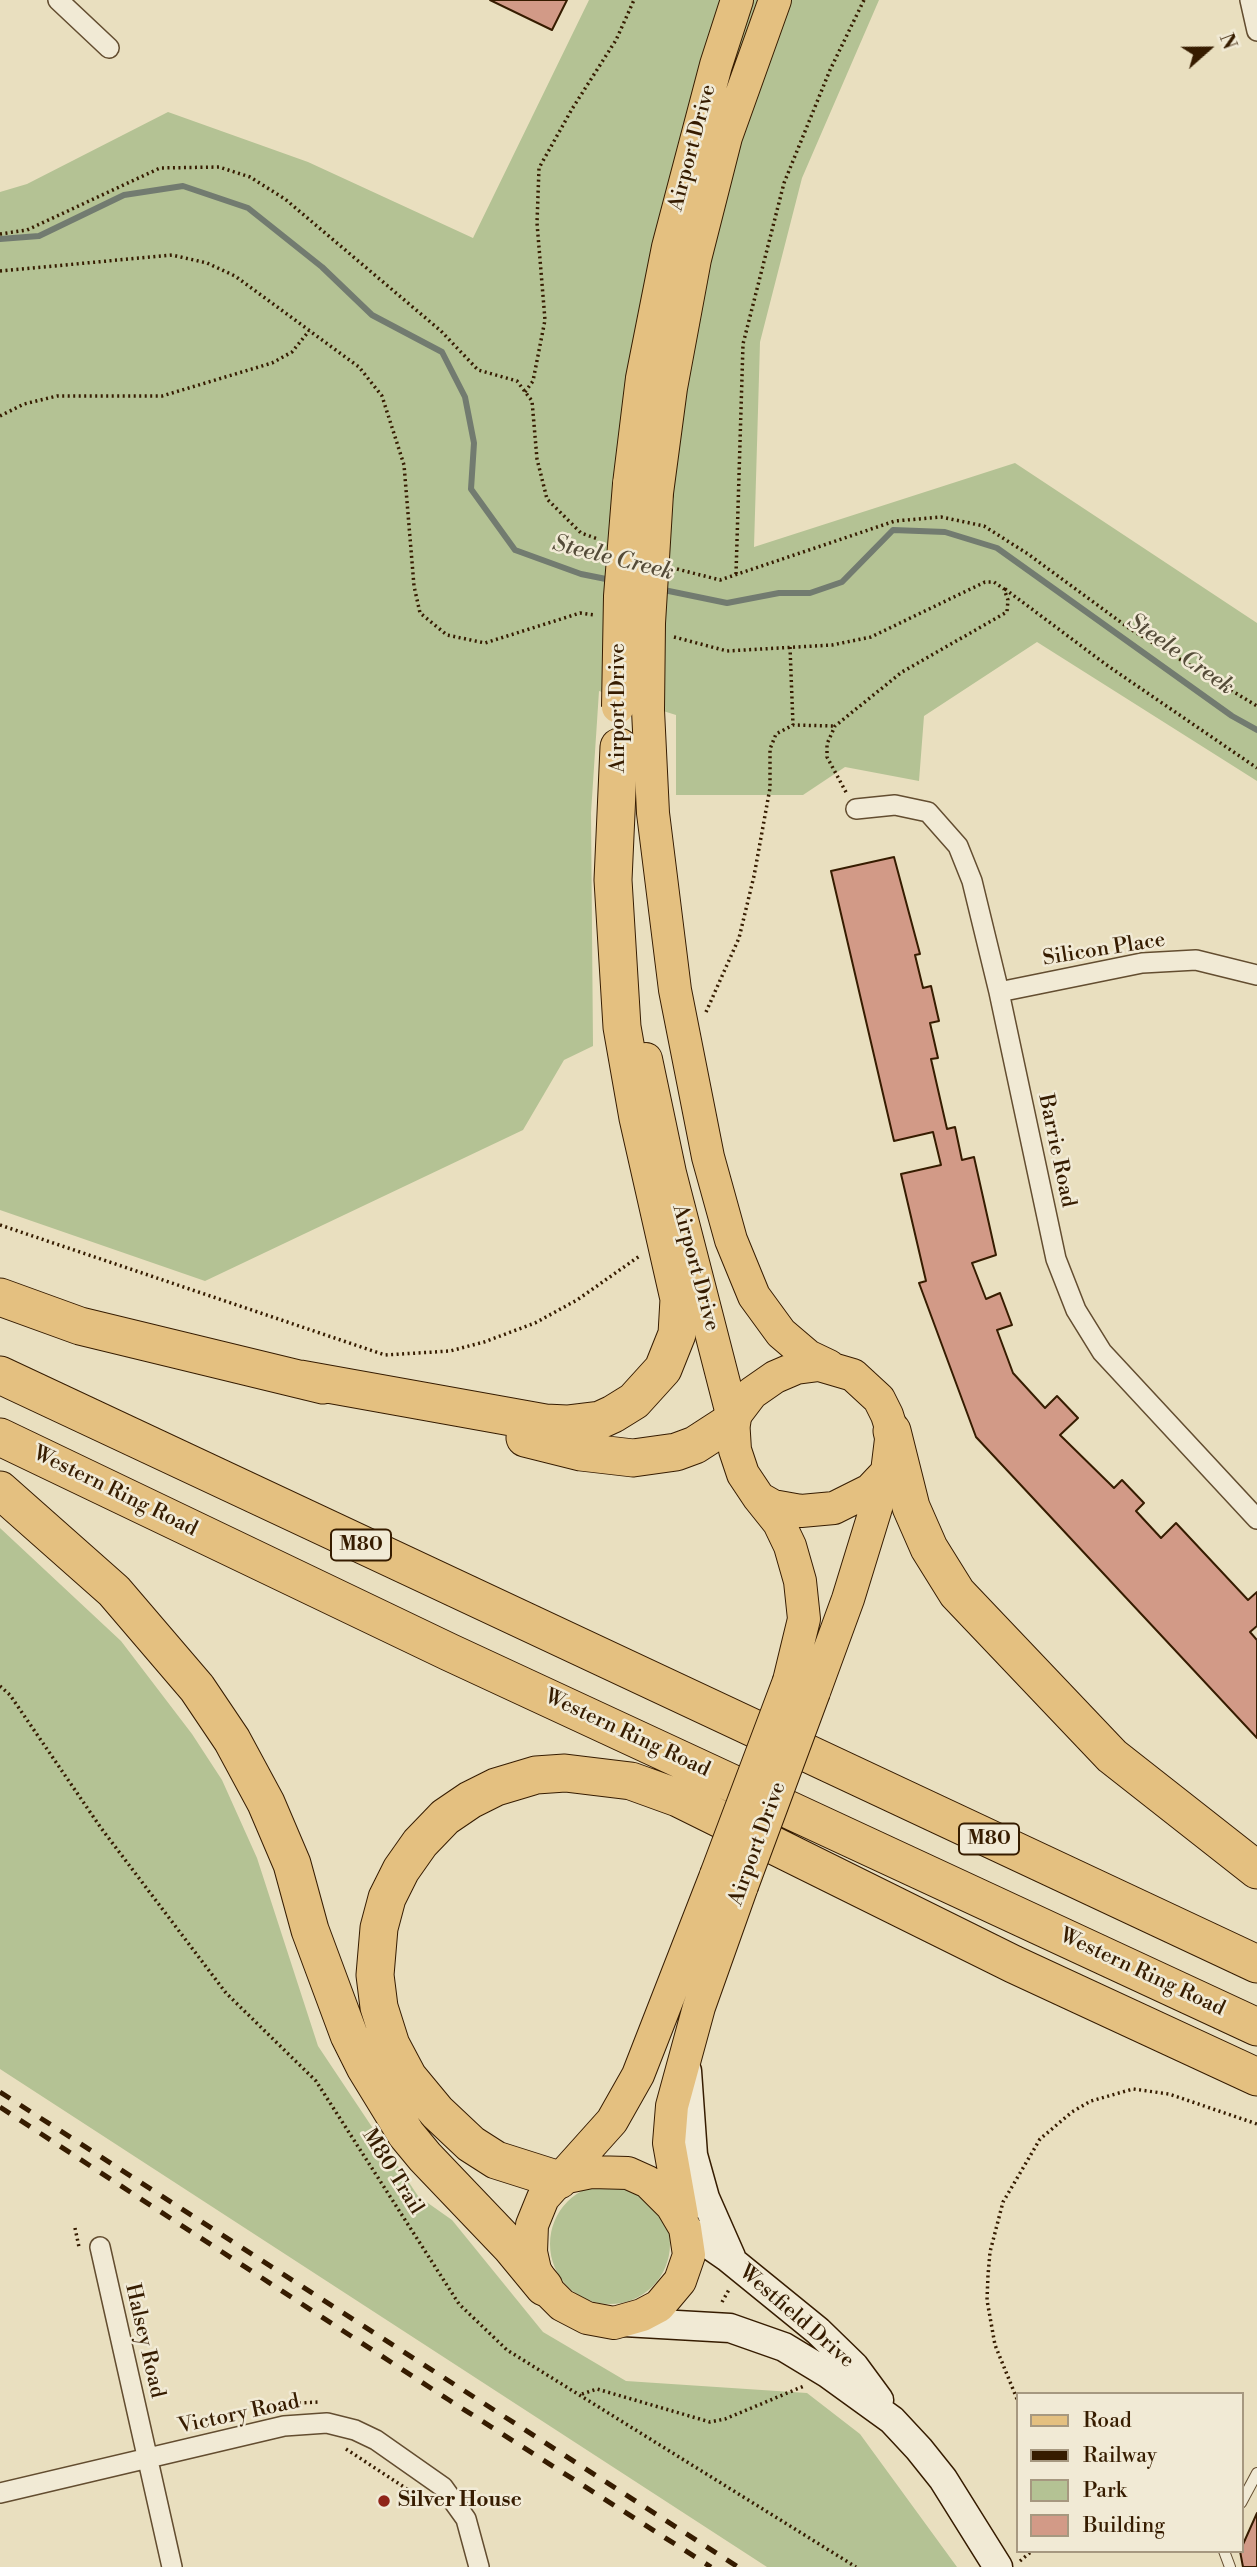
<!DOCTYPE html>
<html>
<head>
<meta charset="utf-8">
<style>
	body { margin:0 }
	#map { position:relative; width:1257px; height:2567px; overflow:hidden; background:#e9dfbf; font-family:"Libre Bodoni",serif }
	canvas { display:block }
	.legend { position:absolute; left:1016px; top:2392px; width:228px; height:161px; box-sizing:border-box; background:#f1ead5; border:2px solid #a69880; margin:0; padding:9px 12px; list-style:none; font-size:21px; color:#361c00 }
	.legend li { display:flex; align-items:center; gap:14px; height:35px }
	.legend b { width:35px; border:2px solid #a69880 }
	.north { position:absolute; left:1173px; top:14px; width:70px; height:70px; -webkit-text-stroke:5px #f1ead5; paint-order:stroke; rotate:69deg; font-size:19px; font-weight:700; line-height:28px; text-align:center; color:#361c00 }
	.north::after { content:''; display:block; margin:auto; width:24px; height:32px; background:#361c00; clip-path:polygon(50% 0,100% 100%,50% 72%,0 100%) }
</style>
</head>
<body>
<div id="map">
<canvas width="1257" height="2567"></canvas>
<ul class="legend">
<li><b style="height:9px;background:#e4c080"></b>Road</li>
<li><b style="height:9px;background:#361c00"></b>Railway</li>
<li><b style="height:19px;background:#b4c294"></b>Park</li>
<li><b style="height:19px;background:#d29a87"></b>Building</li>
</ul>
<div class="north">N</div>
</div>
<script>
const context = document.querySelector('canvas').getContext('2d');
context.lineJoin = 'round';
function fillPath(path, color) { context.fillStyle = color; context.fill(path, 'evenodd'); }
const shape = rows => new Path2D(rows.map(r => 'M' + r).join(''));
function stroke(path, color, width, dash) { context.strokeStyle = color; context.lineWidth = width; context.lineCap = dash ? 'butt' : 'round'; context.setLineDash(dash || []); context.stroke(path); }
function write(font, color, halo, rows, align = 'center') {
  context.font = font + ' "Libre Bodoni",serif'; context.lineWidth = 5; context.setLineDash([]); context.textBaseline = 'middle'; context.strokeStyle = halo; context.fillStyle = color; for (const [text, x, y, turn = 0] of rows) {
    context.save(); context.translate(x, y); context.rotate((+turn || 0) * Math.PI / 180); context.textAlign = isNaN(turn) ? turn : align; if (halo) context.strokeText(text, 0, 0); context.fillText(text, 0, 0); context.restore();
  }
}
const green = shape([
	[589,0,879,0,802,178,760,342,754,547,1015,463,1257,623,1257,781,1037,642,924,716,919,781,845,767,803,795,676,795,676,715,599,691,591,813,593,1046,564,1060,523,1130,205,1281,0,1210,0,192,27,184,168,112,308,162,473,238],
	[0,1528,121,1641,192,1734,222,1780,257,1858,318,2046,418,2196,452,2220,543,2332,626,2381,807,2393,860,2434,957,2567,767,2567,0,2069],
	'550 2244a60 60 0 1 1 120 0a60 60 0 1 1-120 0Z'
]);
const stream = shape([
	[0,239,39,236,124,195,183,186,248,208,322,267,372,315,442,352,465,397,474,443,471,489,515,550,581,574,611,580],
	[659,589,727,603,779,593,810,593,842,582,893,530,945,532,997,548,1232,716,1257,730]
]);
const building = shape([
	[490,0,567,0,552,30,490,0],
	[894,857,920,954,915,955,923,988,931,986,939,1021,930,1023,938,1058,931,1059,947,1129,955,1127,962,1160,974,1157,996,1255,972,1263,986,1299,1000,1293,1012,1325,997,1330,1013,1373,1045,1408,1057,1396,1078,1418,1060,1435,1114,1488,1122,1480,1144,1503,1136,1511,1161,1538,1176,1523,1248,1600,1257,1592,1257,1626,1250,1632,1257,1640,1257,1738,976,1437,919,1283,926,1281,901,1174,941,1165,933,1132,894,1141,831,871,894,857],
	[1257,2513,1257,2567,1243,2567,1240,2551,1257,2513]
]);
const path = shape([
	[0,234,27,230,160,168,219,167,250,177,285,199,441,331,478,370,517,381,532,401,537,459,547,499,581,533,598,539],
	[0,271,172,255,207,263,235,276,359,367,382,396,404,465,414,586,420,613,447,635,485,643,580,613,595,615],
	[525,392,533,381,545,320,537,223,539,168,572,109,616,40,634,0],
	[0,416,24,404,57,396,162,396,272,363,292,352,309,331],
	[677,569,720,580,895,521,941,517,984,526,1028,554,1130,629,1257,706],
	[736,574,743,344,784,183,830,70,864,0],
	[1005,589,1108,666,1257,768],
	[674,637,727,651,832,645,871,637,985,582,994,582,1004,589,1008,600,1007,612,902,672,835,726,827,744,827,757,847,794],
	[790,647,793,725],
	[706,1012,739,938,754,876,770,788,770,749,776,734,793,725,835,726],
	[0,1225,385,1355,450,1351,484,1342,535,1323,577,1300,641,1255],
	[0,1686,10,1695,101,1828,226,1993,316,2081,459,2304,507,2350,856,2567],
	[75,2228,79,2247],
	[722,2302,730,2288],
	[582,2394,597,2389,710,2422,725,2419,804,2386],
	[1017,2399,995,2345,987,2300,988,2275,990,2252,1003,2202,1040,2139,1072,2112,1091,2101,1133,2089,1169,2094,1257,2124],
	[299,2403,319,2402],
	[346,2449,410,2491],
	[1020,2561,1032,2551]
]);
const lane = shape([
	[1241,2503,1257,2473],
	[1224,2551,1230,2567]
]);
const street = shape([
	[58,0,109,48],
	[1250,0,1257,31],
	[856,809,895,805,928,812,958,846,972,881,999,992,1056,1259,1076,1310,1102,1352,1257,1519],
	[999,992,1142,963,1196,960,1257,975],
	[100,2247,172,2567],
	[0,2493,284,2426,327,2423,355,2430,376,2440,443,2487,466,2519,479,2567]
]);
const secondary = shape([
	[687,2071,693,2155,705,2198,731,2257],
	[685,2228,727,2257,818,2331,854,2366,879,2400],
	[624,2322,730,2328,784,2347,827,2373,892,2420,919,2449,943,2479,998,2567]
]);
const primary = shape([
	[629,484,642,378,668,247,716,65,737,0],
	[657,493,671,388,695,259,726,137,775,0],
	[648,710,653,813,675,990,708,1157,731,1240,754,1296,781,1333,808,1356,829,1366],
	[646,1059,670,1173,733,1418],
	[759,1498,779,1523,790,1546,800,1581,804,1619,789,1681],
	[814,1692,848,1599,887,1472,892,1431,887,1415,879,1399,853,1375,819,1365,796,1368,775,1377,752,1393,733,1418,735,1450,743,1474,759,1498,773,1506,801,1511,834,1508,870,1490,887,1472],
	[562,2178,591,2172,628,2173,648,2182,672,2206,685,2228,689,2255,680,2281,659,2306,642,2315,614,2323,587,2318,562,2305,544,2287,535,2270,531,2252,532,2225,543,2198,612,2121,638,2075,716,1875],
	[682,2216,669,2143,672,2106,699,2007,742,1886]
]);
const highway = shape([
	[0,1297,80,1326,323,1385],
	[0,1375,1257,1964],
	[300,1379,545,1423,567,1424,600,1420,613,1414,634,1401,663,1369,677,1334,679,1299,638,1118,622,1027,613,880,619,747],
	[892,1431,911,1507,929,1548,957,1593,1112,1756,1257,1870],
	[0,1437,449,1652,1257,2027],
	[525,1438,581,1452,633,1458,676,1452,695,1445,732,1421],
	[0,1490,114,1591,197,1688,232,1740,266,1803,292,1864,310,1930,349,2035,365,2067,406,2134,425,2157,511,2247,544,2287],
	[559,2180,496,2160,471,2144,437,2112,408,2077,391,2045,379,2007,375,1975,379,1928,387,1898,401,1870,420,1843,445,1817,470,1800,496,1787,536,1775,565,1773,631,1781,678,1798,1013,1964,1257,2077]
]);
const rail = shape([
	[0,2092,738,2567],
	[0,2107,449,2400,711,2567]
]);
const primaryBridge = shape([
	[618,707,620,596,629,484],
	[648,710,649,623,657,493],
	[716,1875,789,1681],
	[742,1886,814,1692]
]);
const markers = [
	[384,2501,7,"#8f2418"]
];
const shields = [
	[361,1545,60],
	[989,1839,60]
];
const shieldNames = [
	["M80",361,1545],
	["M80",989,1839]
];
const streetNames = [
	["Airport Drive",693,148,-75],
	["Airport Drive",619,708,-90],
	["Silicon Place",1104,950,-9],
	["Barrie Road",1056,1151,78],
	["Airport Drive",695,1268,75],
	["Western Ring Road",115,1492,26],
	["Western Ring Road",627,1734,25],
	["Airport Drive",758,1844,-70],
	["Western Ring Road",1142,1973,25],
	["M80 Trail",392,2172,58],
	["Westfield Drive",796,2317,41],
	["Halsey Road",144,2341,77],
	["Victory Road",239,2415,-12]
];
const poiNames = [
	["Silver House",398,2501]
];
const waterNames = [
	["Steele Creek",613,559,14],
	["Steele Creek",1180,655,35]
];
fillPath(green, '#b4c294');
stroke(stream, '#727b70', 6);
fillPath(building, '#d29a87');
stroke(building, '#361c00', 2);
stroke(lane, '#634d30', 12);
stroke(street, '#634d30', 22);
stroke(secondary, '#361c00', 31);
stroke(primary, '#361c00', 34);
stroke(highway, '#361c00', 39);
stroke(path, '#361c00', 3.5, [2, 3.5]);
stroke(lane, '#f1ead5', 10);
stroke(street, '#f1ead5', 19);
stroke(secondary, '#f1ead5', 28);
stroke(primary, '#e4c080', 32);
stroke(highway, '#e4c080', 37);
stroke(rail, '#361c00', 5, [12, 12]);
stroke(primaryBridge, '#361c00', 34, []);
stroke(primaryBridge, '#e4c080', 32);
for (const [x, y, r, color] of markers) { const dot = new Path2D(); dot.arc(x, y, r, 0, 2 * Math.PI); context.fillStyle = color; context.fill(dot); stroke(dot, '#f1ead5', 2.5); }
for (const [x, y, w] of shields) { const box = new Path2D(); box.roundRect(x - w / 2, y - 15.5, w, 31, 5); context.fillStyle = '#f1ead5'; context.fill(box); stroke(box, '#361c00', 2); }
write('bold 19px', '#361c00', null, shieldNames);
write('21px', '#361c00', '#f1ead5', streetNames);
write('bold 21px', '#361c00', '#f1ead5', poiNames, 'left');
write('italic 23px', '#544b38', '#f1ead5', waterNames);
</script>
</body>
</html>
